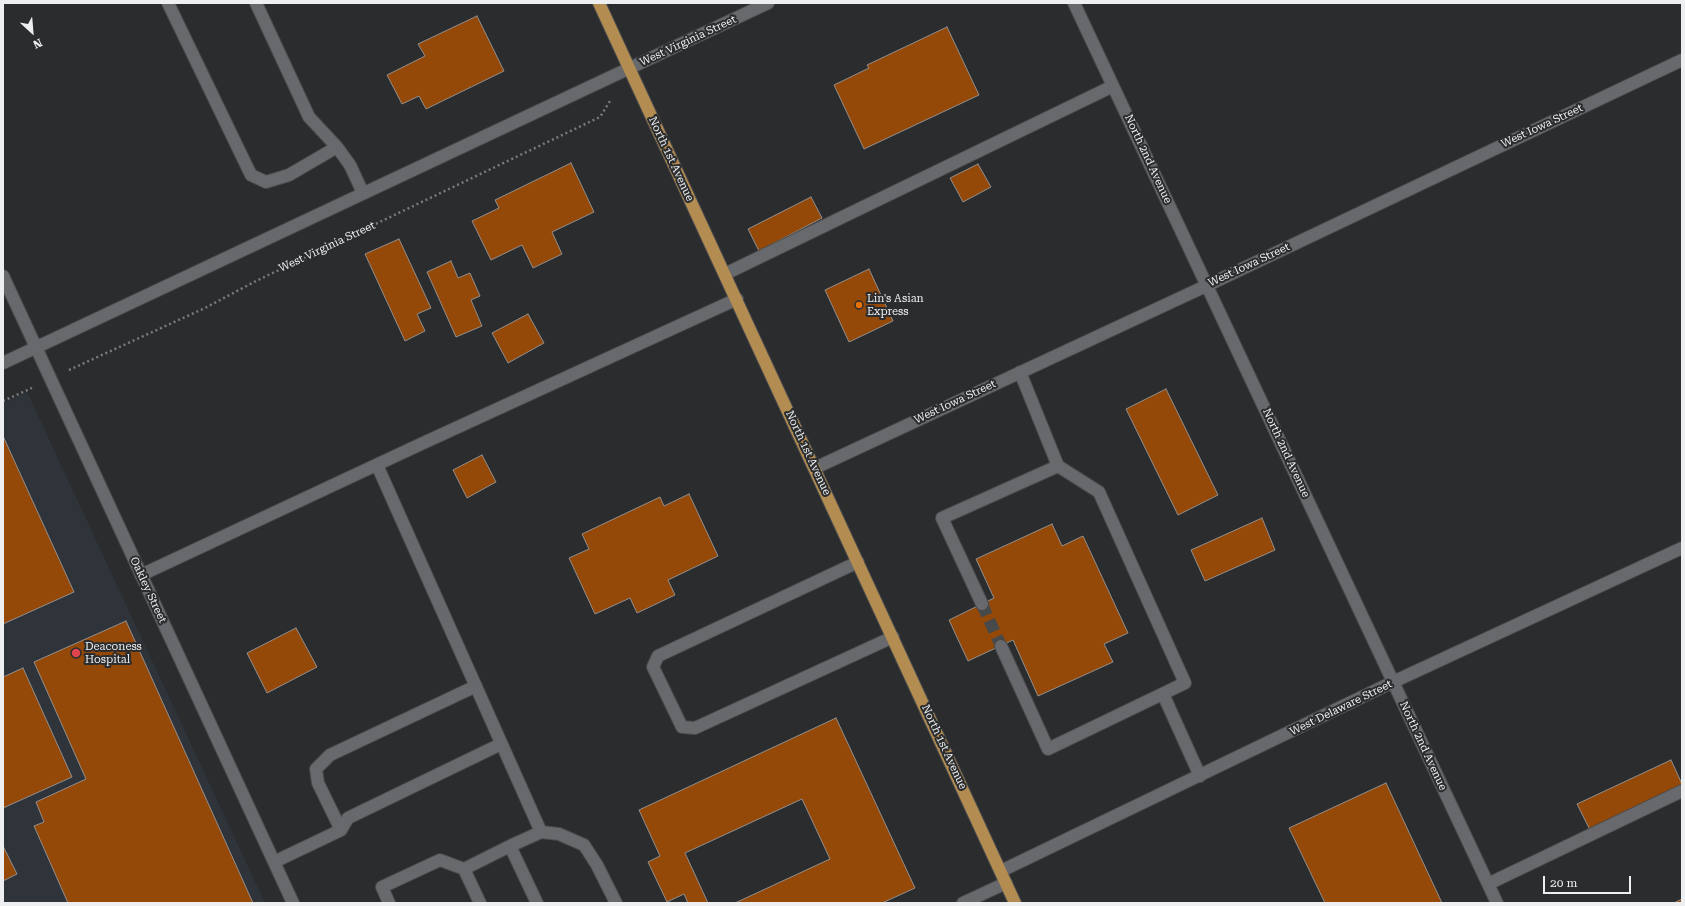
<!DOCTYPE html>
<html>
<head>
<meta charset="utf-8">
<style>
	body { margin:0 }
	#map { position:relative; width:1685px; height:906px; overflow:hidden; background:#2a2c2e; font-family:"Roboto Serif",serif }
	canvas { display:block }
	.frame { position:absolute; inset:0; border:4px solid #eeeff1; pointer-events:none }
	.north { position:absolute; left:12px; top:12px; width:40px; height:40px; -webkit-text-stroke:3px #2a2c2e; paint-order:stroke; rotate:154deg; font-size:11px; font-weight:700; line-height:16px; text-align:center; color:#eeeff1 }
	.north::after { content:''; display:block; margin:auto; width:14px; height:18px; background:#eeeff1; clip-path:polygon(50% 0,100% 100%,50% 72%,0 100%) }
	.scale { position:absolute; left:1543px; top:876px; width:88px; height:18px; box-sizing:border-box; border:2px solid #eeeff1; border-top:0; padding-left:5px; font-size:12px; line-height:14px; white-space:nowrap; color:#eeeff1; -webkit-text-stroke:3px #2a2c2e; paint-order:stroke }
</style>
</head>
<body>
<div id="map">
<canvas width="1685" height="906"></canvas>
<div class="frame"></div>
<div class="north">N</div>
<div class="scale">20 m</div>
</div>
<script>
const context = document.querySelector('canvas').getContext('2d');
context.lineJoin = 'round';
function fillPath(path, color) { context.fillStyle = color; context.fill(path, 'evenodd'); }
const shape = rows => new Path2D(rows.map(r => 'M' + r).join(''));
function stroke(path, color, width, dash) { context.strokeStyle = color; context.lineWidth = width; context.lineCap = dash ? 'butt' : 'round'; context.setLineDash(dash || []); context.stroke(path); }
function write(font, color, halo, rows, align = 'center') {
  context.font = font + ' "Roboto Serif",serif'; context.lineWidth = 4; context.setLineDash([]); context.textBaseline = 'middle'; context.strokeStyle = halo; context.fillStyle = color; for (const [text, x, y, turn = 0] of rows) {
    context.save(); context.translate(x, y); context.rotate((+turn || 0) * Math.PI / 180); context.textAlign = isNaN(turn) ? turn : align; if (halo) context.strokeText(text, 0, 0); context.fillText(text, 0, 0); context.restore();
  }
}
const built = shape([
	[27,392,265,903,3,903,3,403]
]);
const building = shape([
	[477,16,504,71,426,109,419,96,402,104,387,75,425,56,418,44,477,16],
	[947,27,979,95,864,149,834,85,869,68,867,65,947,27],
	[571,163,594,212,552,232,562,254,533,268,522,245,491,260,472,221,499,208,495,200,571,163],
	[978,164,991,187,963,202,950,178,978,164],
	[811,197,822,218,759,251,748,229,811,197],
	[399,239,431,308,417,314,425,331,405,341,365,254,399,239],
	[451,261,458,278,470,273,480,296,471,300,482,326,456,337,427,272,451,261],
	[869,269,893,321,849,342,825,290,869,269],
	[528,314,544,343,508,363,492,333,528,314],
	[1166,389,1218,495,1178,515,1126,409,1166,389],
	[3,436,74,592,3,624,3,436],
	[482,455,496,482,467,498,453,470,482,455],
	[689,494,718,556,668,580,675,595,637,613,630,598,595,614,569,558,589,549,582,534,660,497,664,506,689,494],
	[1262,518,1275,550,1205,581,1191,550,1262,518],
	[1052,524,1062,546,1083,536,1128,633,1104,644,1113,662,1038,696,1013,640,968,661,949,620,994,598,976,559,1052,524],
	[126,621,253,903,68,903,34,826,44,822,36,802,86,779,34,662,126,621],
	[296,628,317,667,267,693,247,653,296,628],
	[23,668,72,777,3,808,3,677,23,668],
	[836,718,915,888,882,903,735,903,830,859,802,799,685,853,708,903,688,903,684,894,667,902,648,862,660,856,639,810,836,718],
	[1671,760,1682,784,1682,789,1591,832,1577,804,1671,760],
	[1386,783,1442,903,1325,903,1289,828,1386,783],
	[3,846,17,874,3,881,3,846],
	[1682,899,1682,903,1674,903,1682,899]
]);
const minorTunnel = shape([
	[982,604,1001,646]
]);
const path = shape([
	[69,370,205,308,256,281,600,117,610,101],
	[3,401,32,388]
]);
const minor = shape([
	[168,3,251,175,266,182,289,175,337,147,309,117,256,3],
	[1074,3,1497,903],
	[337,147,350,165,363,193],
	[725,274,1113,86],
	[3,276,293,903],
	[3,363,768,3],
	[377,465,541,832,510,846,537,903],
	[815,468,1208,285,1682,60],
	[858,562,658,656,653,667,682,727,695,728,893,637],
	[141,575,421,444,737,299],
	[982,604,942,518,1058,466],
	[1001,646,1048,749,1185,683,1099,492,1058,466,1020,372],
	[1163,694,1200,776],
	[341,830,318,783,316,769,330,755,476,686],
	[541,832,559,834,584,845,597,865,616,903],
	[274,862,341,830,348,818,501,744],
	[1001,871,1393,682,1682,548],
	[1488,884,1682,791],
	[389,903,382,887,440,860,464,869],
	[480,903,464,869,510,846],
	[963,903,1006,883]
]);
const major = shape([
	[599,3,1015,903]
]);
const markers = [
	[859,305,4,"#e8710a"],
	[76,653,5,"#e0444e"]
];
const streetNames = [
	["West Virginia Street",688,41,-25],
	["West Iowa Street",1542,126,-25],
	["North 1st Avenue",671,159,65],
	["North 2nd Avenue",1148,159,65],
	["West Virginia Street",327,247,-25],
	["West Iowa Street",1249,265,-25],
	["West Iowa Street",955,402,-25],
	["North 1st Avenue",808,453,65],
	["North 2nd Avenue",1286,453,65],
	["Oakley Street",148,590,65],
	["West Delaware Street",1341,708,-26],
	["North 2nd Avenue",1423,746,65],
	["North 1st Avenue",944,747,65]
];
const poiNames = [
	["Lin's Asian",867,299],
	["Express",867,312],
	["Deaconess",85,647],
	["Hospital",85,660]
];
fillPath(built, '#2f343b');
fillPath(building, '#954909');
stroke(building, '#938f8d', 1);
stroke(minorTunnel, '#47494b', 12, [12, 6]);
stroke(minor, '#48494b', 14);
stroke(major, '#48494b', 14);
stroke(path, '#797b7d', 2.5, [2, 3]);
stroke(minor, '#67696c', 12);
stroke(major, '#b38c52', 12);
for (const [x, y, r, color] of markers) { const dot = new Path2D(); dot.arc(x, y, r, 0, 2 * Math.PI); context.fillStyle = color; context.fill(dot); stroke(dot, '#2a2c2e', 1.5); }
write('11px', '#eeeff1', '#2a2c2e', streetNames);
write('11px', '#eeeff1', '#2a2c2e', poiNames, 'left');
</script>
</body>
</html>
